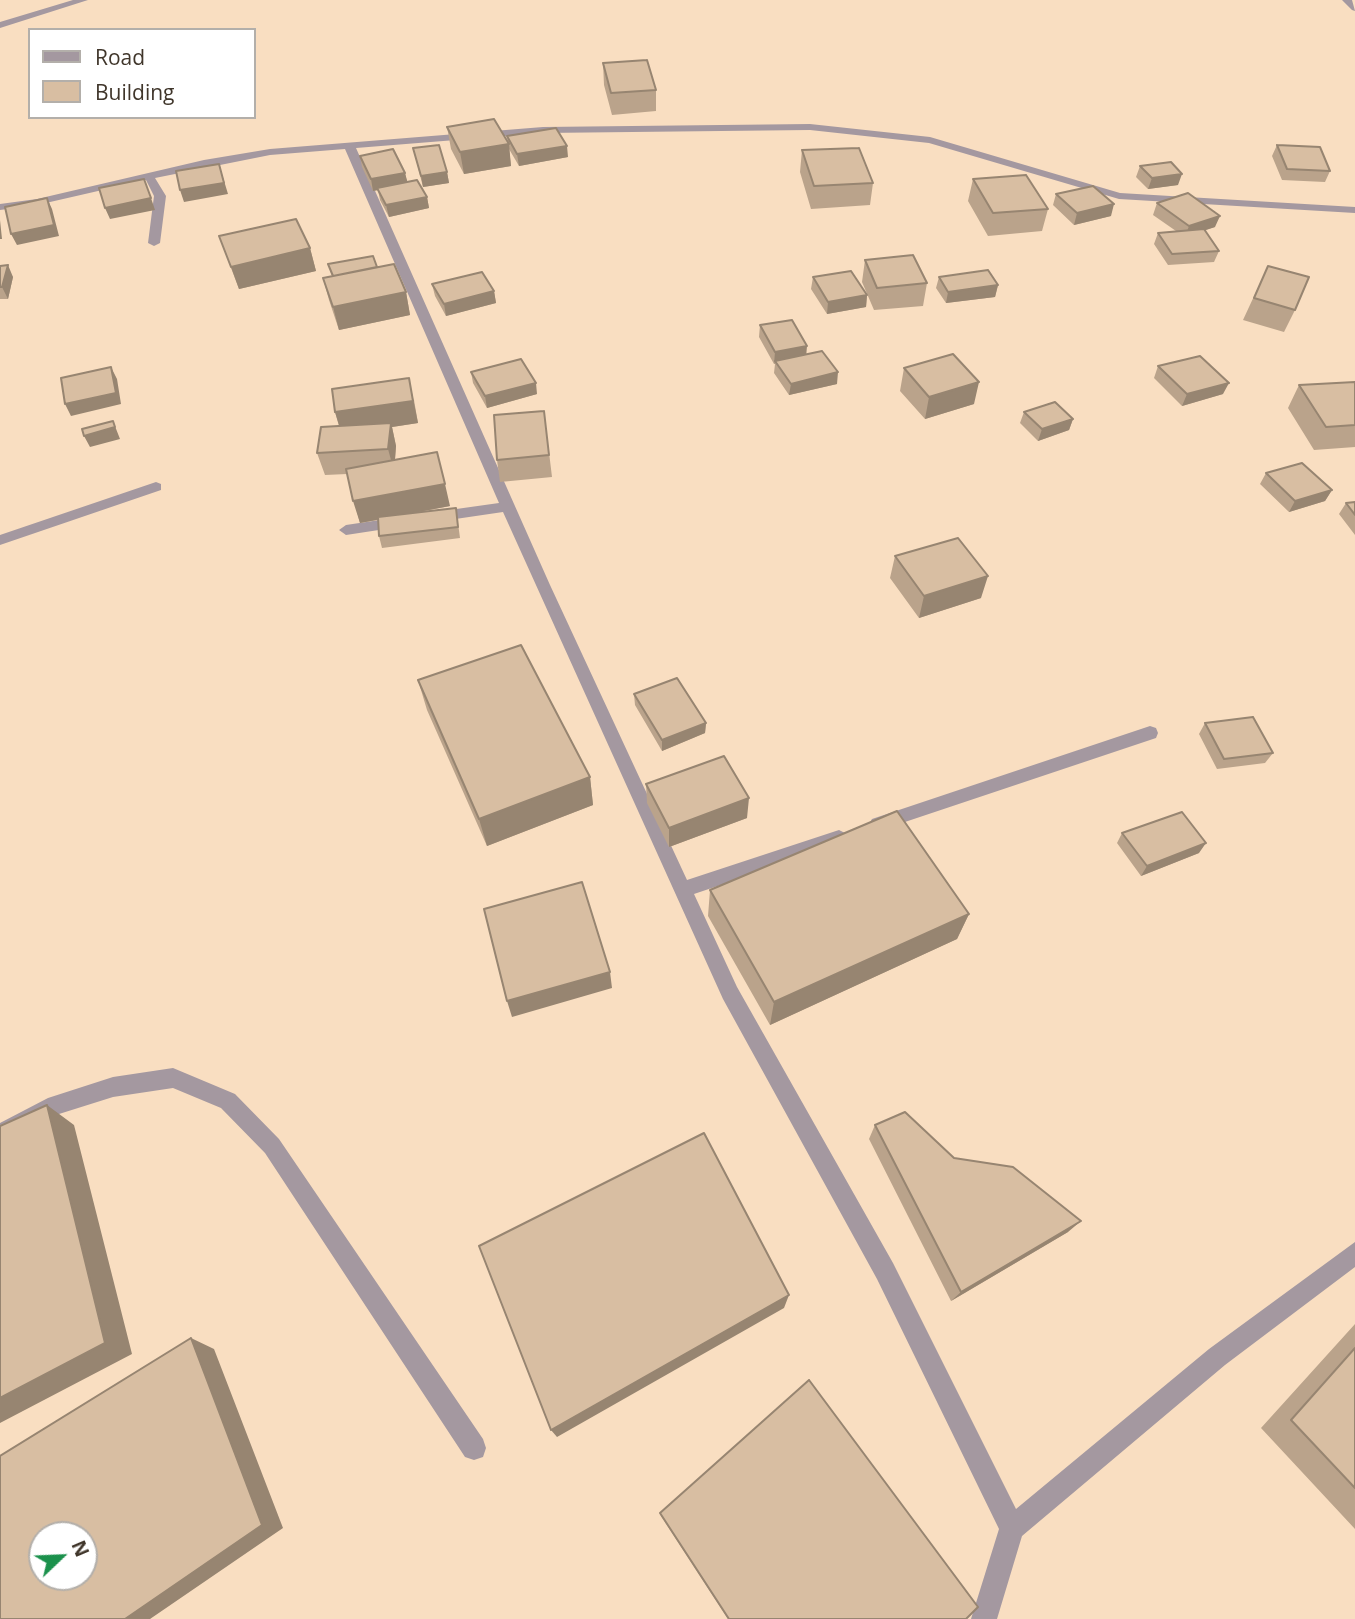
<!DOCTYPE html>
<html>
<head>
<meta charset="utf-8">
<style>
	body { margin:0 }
	#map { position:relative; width:1355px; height:1619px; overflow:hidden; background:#f9dec1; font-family:"Open Sans",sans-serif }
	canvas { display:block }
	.legend { position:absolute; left:28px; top:28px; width:228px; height:91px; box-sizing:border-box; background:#fff; border:2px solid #b3afaa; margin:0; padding:9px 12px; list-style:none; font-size:21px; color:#40362b }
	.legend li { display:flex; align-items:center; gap:14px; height:35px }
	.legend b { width:35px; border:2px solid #b3afaa }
	.north { position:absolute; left:28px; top:1521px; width:70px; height:70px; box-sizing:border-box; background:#fff; border:2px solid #b3afaa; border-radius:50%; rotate:67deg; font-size:19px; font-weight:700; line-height:28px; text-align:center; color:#40362b }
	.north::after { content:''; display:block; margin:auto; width:24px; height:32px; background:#1b914c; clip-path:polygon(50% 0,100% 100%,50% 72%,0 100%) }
</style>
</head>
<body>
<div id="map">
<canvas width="1355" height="1619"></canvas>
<ul class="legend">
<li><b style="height:9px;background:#a498a0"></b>Road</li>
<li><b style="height:19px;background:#d8bea2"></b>Building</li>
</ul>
<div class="north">N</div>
</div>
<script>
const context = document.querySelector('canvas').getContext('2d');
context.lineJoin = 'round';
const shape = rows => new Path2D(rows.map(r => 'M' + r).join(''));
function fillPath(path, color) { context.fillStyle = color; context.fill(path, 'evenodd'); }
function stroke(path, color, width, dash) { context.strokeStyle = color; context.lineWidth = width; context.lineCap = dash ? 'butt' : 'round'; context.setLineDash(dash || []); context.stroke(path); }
const street = shape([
	[73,0,88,0,0,28,0,22,73,0],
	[1342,0,1352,0,1355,11,1352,10,1342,0],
	[810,124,930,137,1120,193,1355,207,1355,213,1119,199,929,143,810,130,543,133,356,148,550,585,687,880,839,830,845,833,848,838,845,843,694,894,737,987,893,1263,1016,1509,1209,1349,1355,1242,1355,1267,1225,1365,1022,1536,997,1619,971,1619,999,1529,877,1279,723,999,503,512,435,522,428,517,435,512,499,503,345,149,270,155,155,178,166,196,160,243,154,246,148,243,154,196,146,180,37,205,0,210,0,204,37,199,204,160,270,149,543,127,810,124],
	[156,482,161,484,161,490,0,545,0,535,156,482],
	[400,517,407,522,405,526,346,535,339,530,346,525,400,517],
	[1150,726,1156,728,1158,733,1156,738,878,831,872,829,869,824,872,819,1150,726],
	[173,1068,235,1094,279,1139,483,1439,486,1448,483,1457,474,1460,465,1457,265,1153,221,1108,173,1088,113,1097,59,1114,0,1144,0,1123,48,1098,113,1077,173,1068]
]);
const wall = shape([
	[603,63,656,90,656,111,612,115,604,85],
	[447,127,508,142,507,136,568,157,519,166,509,149,511,166,464,174,451,149],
	[1277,145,1330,171,1325,182,1282,180,1272,156],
	[413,148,447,172,449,183,423,187],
	[802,150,873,183,870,205,811,209,800,172],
	[360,156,405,173,407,182,427,197,429,208,389,217,380,200,378,190,373,191,362,167],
	[1140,166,1178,185,1148,189,1136,177],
	[973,179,1048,209,1042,231,988,236,968,201],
	[1056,194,1111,216,1074,225,1053,205],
	[1157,203,1215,227,1205,230,1219,251,1214,262,1168,265,1154,244,1158,233,1176,231,1153,215],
	[219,236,310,248,316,271,239,289],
	[865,260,927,283,923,306,874,310,862,282],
	[328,264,377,267,406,292,410,315,339,330,329,300,323,278,332,276],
	[0,266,13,277,8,299,0,299],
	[1268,266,1295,310,1284,332,1243,320],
	[813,277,867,295,866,307,827,314,811,289],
	[939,277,998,285,995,297,946,303,936,288],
	[432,284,494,291,496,303,446,316,435,296],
	[760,325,807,354,837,384,789,395,774,373,775,364,774,364,759,337],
	[1158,366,1223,394,1182,406,1154,378],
	[904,368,974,404,925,419,900,391],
	[471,372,537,394,487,408,473,383],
	[1355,382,1355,447,1314,450,1288,408,1299,385],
	[414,400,418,423,392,427,396,446,395,460,450,506,419,512,456,508,460,538,382,548,379,536,378,520,360,523,347,474,325,475,317,453,339,426,335,412],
	[544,411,552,477,500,482,497,460],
	[1024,412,1073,419,1069,430,1038,441,1020,423],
	[1266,473,1332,490,1325,501,1289,512,1260,484],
	[1355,502,1355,535,1339,514,1346,503],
	[895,556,981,598,919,618,890,578],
	[418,680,590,777,593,805,487,846,427,710],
	[634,694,706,723,705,733,662,751,635,705],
	[1205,723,1273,753,1265,763,1217,769,1199,734],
	[646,784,747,818,669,847,647,803],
	[1122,833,1199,853,1141,876,1117,843],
	[710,890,969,914,957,939,770,1025,708,916],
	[875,1125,1068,1232,951,1301,869,1139],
	[1355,1324,1355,1529,1261,1428],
	[660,1513,966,1619,728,1619,661,1516]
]);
const shadedWall = shape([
	[509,144,511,166,464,174,460,152],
	[567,146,568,157,519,166,517,154],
	[219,164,228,194,184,202,180,190],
	[447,172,449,183,423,187,421,176],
	[405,173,408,184,373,191,371,179],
	[1182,174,1178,185,1148,189,1152,178],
	[427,197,429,208,389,217,386,205],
	[47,198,52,209,59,236,17,245,11,234],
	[151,198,155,210,110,219,105,208],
	[1114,204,1111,216,1074,225,1077,213],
	[1220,216,1215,227,1185,237,1189,226],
	[0,220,2,239,0,239],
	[310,248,316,271,239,289,231,267],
	[8,265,13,277,8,299,2,287],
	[998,285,995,297,946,303,948,292],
	[494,291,496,303,446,316,444,304],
	[406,292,410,315,339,330,333,307],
	[867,295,866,307,827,314,828,302],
	[807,346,806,358,775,361,774,364,775,352],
	[111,367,117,379,121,404,71,416,65,404],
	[838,372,837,384,789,395,791,384],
	[409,378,418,423,392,427,396,446,394,471,388,449,342,435,335,412],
	[979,382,974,404,925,419,929,397],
	[536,383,537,394,487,408,485,396],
	[1229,383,1223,394,1182,406,1187,394],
	[1073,419,1069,430,1038,441,1042,429],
	[113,421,120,439,90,447,84,436],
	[445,484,450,506,360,523,353,501],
	[1332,490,1325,501,1289,512,1295,501],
	[988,576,981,598,919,618,924,596],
	[706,723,705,733,662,751,662,740],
	[590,777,593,805,487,846,479,819],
	[749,798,747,818,669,847,669,828],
	[1206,843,1199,853,1141,876,1147,866],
	[969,914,957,939,770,1025,774,1002],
	[610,972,612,988,512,1017,507,1001],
	[47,1105,74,1125,132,1354,0,1423,0,1398],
	[1081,1221,1068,1232,951,1301,961,1292],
	[789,1295,784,1308,557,1437,551,1430],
	[191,1338,214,1349,283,1528,150,1619,125,1619]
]);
const building = shape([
	[647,60,656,90,611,93,603,63,647,60],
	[494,119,509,144,460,152,447,127,494,119],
	[556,128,567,146,517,154,507,136,556,128],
	[439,145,447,172,421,176,413,148,439,145],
	[1277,145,1320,147,1330,171,1287,169,1277,145],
	[859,148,873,183,814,186,802,150,859,148],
	[393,149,405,173,371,179,360,156,393,149],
	[1171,162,1182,174,1152,178,1140,166,1171,162],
	[219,164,224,183,180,190,176,171,219,164],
	[1026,175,1048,209,993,213,973,179,1026,175],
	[144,179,151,198,105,208,99,188,144,179],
	[417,180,427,197,386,205,377,188,417,180],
	[1093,186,1114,204,1077,213,1056,194,1093,186],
	[1188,193,1220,216,1189,226,1157,203,1188,193],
	[47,198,54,225,11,234,5,207,47,198],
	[296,219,310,248,231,267,219,236,296,219],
	[1204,229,1219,251,1172,254,1158,233,1204,229],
	[913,255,927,283,877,288,865,260,913,255],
	[373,256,377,267,333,276,328,264,373,256],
	[394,264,406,292,333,307,323,278,394,264],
	[8,265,2,287,0,287,0,266,8,265],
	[1268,266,1309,277,1295,310,1254,298,1268,266],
	[988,270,998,285,948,292,939,277,988,270],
	[851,271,867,295,828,302,813,277,851,271],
	[482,272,494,291,444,304,432,284,482,272],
	[792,320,807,346,775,352,760,325,792,320],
	[822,351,838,372,791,384,775,361,822,351],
	[953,354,979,382,929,397,904,368,953,354],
	[1200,356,1229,383,1187,394,1158,366,1200,356],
	[521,359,536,383,485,396,471,372,521,359],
	[111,367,116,393,65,404,61,378,111,367],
	[409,378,413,401,335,412,332,389,409,378],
	[1355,382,1355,425,1326,427,1299,385,1355,382],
	[1055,402,1073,419,1042,429,1024,412,1055,402],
	[544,411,549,455,497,460,494,415,544,411],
	[113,421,115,427,84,436,82,429,113,421],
	[391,423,388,449,317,453,321,427,391,423],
	[437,452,445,484,353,501,346,469,437,452],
	[1302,463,1332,490,1295,501,1266,473,1302,463],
	[1355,502,1355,515,1346,503,1355,502],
	[456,508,458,527,379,536,378,517,456,508],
	[958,538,988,576,924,596,895,556,958,538],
	[521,645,590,777,479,819,418,680,521,645],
	[677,678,706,723,662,740,634,694,677,678],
	[1253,717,1273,753,1224,759,1205,723,1253,717],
	[724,756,749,798,669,828,646,784,724,756],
	[897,811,969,914,774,1002,710,890,897,811],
	[1182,812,1206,843,1147,866,1122,833,1182,812],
	[582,882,610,972,507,1001,484,909,582,882],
	[47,1105,105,1343,0,1398,0,1126,47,1105],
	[905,1112,954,1158,1013,1167,1081,1221,961,1292,875,1125,905,1112],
	[704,1133,789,1295,551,1430,479,1246,704,1133],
	[191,1338,262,1525,125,1619,0,1619,0,1456,191,1338],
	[42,1535,84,1535,84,1577,42,1577,42,1535],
	[1355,1348,1355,1488,1291,1420,1355,1348],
	[809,1380,978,1607,966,1619,729,1619,660,1513,809,1380]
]);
fillPath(street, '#a498a0');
fillPath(wall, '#baa38b');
fillPath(shadedWall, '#978571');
fillPath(building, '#d8bea2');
stroke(building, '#978571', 2);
</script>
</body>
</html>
